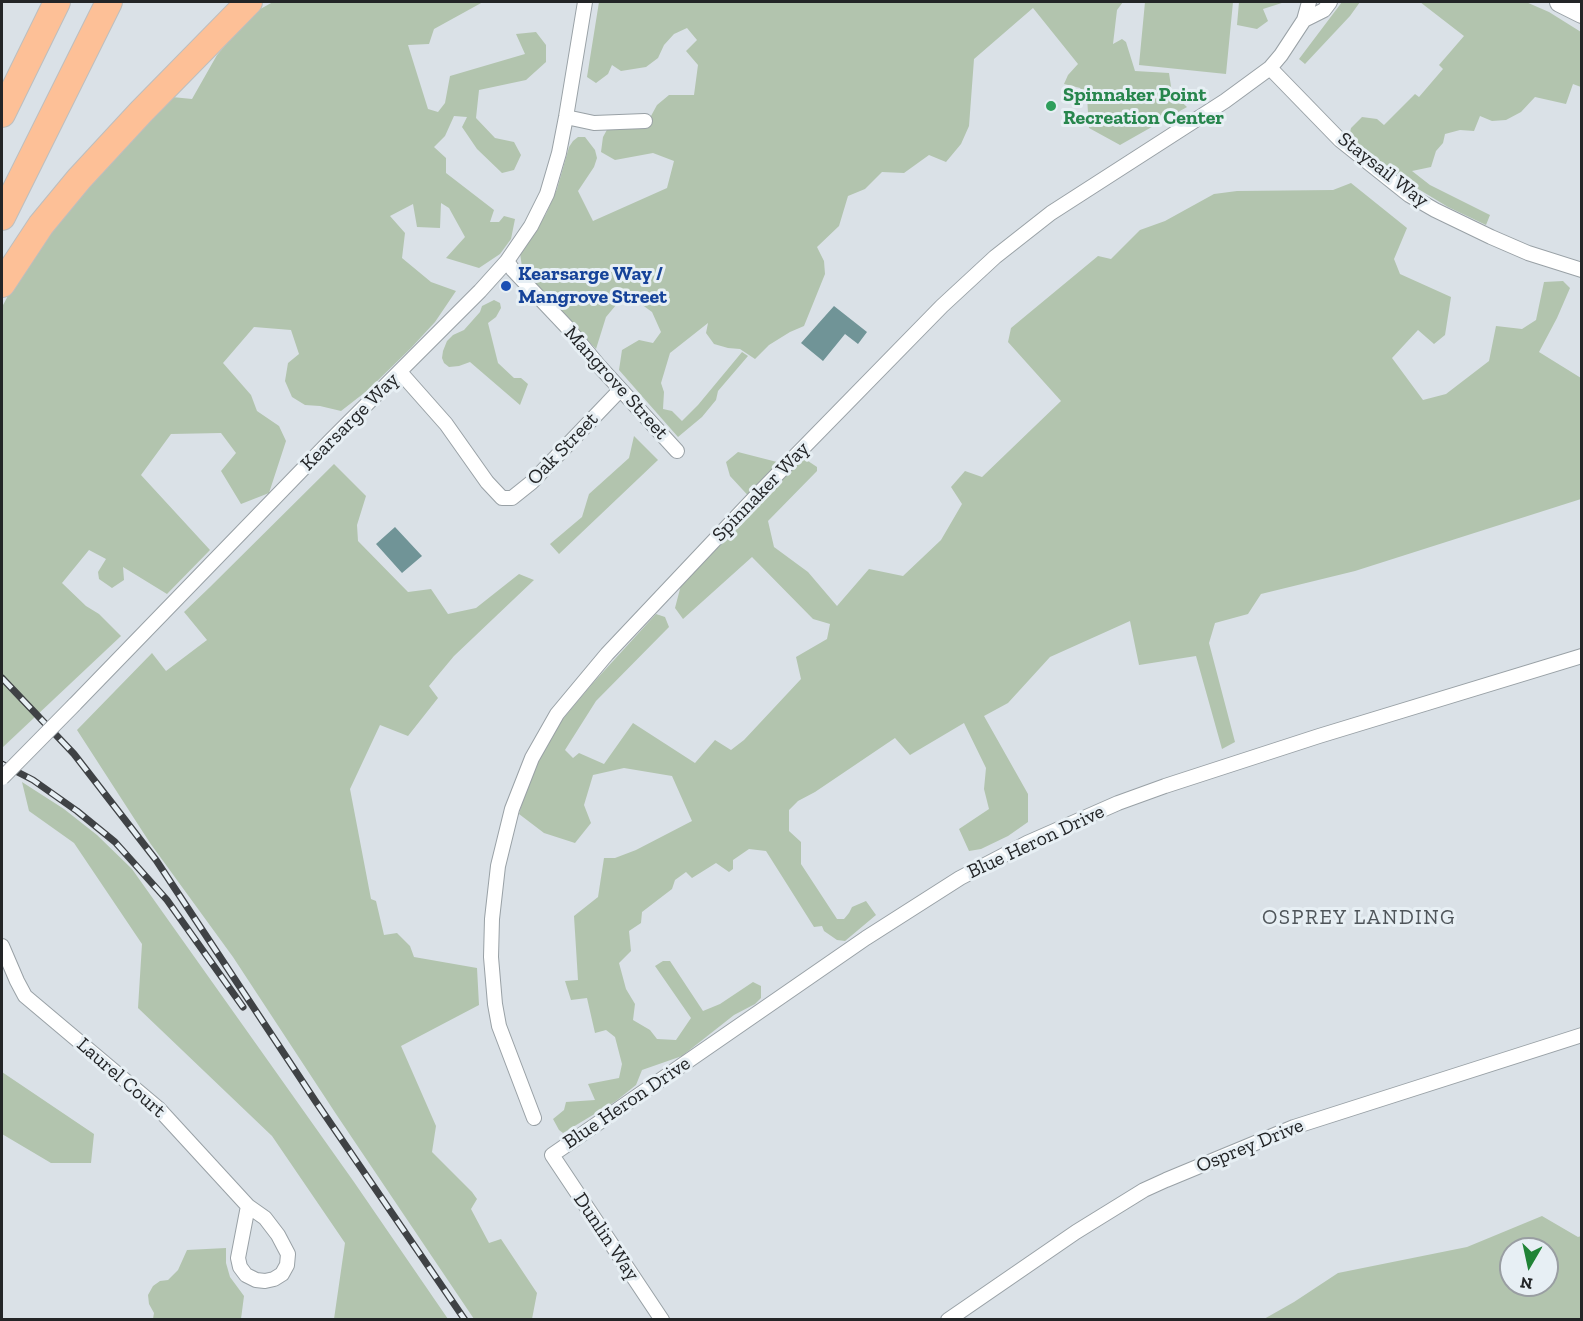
<!DOCTYPE html>
<html>
<head>
<meta charset="utf-8">
<style>
	body { margin:0 }
	#map { position:relative; width:1583px; height:1321px; overflow:hidden; background:#dae1e7; font-family:"Zilla Slab",serif }
	canvas { display:block }
	.frame { position:absolute; inset:0; border:3px solid #232527; pointer-events:none }
	.north { position:absolute; left:1499px; top:1237px; width:60px; height:60px; box-sizing:border-box; background:#e7eff4; border:2px solid #999ea2; border-radius:50%; rotate:189deg; font-size:16px; font-weight:700; line-height:24px; text-align:center; color:#232527 }
	.north::after { content:''; display:block; margin:auto; width:21px; height:27px; background:#208336; clip-path:polygon(50% 0,100% 100%,50% 72%,0 100%) }
</style>
</head>
<body>
<div id="map">
<canvas width="1583" height="1321"></canvas>
<div class="frame"></div>
<div class="north">N</div>
</div>
<script>
const context = document.querySelector('canvas').getContext('2d');
context.lineJoin = 'round';
function fillPath(path, color) { context.fillStyle = color; context.fill(path, 'evenodd'); }
const shape = rows => new Path2D(rows.map(r => 'M' + r).join(''));
function stroke(path, color, width, dash) { context.strokeStyle = color; context.lineWidth = width; context.lineCap = dash ? 'butt' : 'round'; context.setLineDash(dash || []); context.stroke(path); }
function write(font, color, halo, rows, align = 'center') {
  context.font = font + ' "Zilla Slab",serif'; context.lineWidth = 6; context.setLineDash([]); context.textBaseline = 'middle'; context.strokeStyle = halo; context.fillStyle = color; for (const [text, x, y, turn = 0] of rows) {
    context.save(); context.translate(x, y); context.rotate((+turn || 0) * Math.PI / 180); context.textAlign = isNaN(turn) ? turn : align; if (halo) context.strokeText(text, 0, 0); context.fillText(text, 0, 0); context.restore();
  }
}
const green = shape([
	[273,2,483,2,434,29,429,44,408,45,428,109,438,112,445,103,450,76,525,54,516,34,536,32,546,45,546,62,526,80,479,90,476,118,495,138,514,142,521,155,514,170,502,173,477,149,462,127,467,117,454,116,445,136,434,147,446,158,446,173,494,210,490,222,499,222,504,216,515,219,511,239,500,254,479,268,446,258,465,237,449,208,441,203,440,228,417,227,413,204,390,216,405,233,402,258,431,282,456,291,435,322,411,348,368,390,341,411,320,406,305,405,292,397,285,381,288,363,299,354,291,330,254,327,223,363,251,395,257,411,279,426,286,441,269,493,241,504,221,471,236,453,221,433,171,434,141,475,210,550,167,594,123,567,124,580,112,588,99,579,98,572,106,559,89,550,62,583,86,606,99,614,121,636,2,748,2,307,38,239,172,97,192,99,217,55,253,13],
	[599,2,1123,2,1117,10,1113,44,1122,39,1126,42,1135,71,1169,73,1172,93,1187,107,1120,145,1089,128,1087,97,1080,88,1064,84,1068,75,1078,64,1033,8,974,59,969,126,961,144,946,162,929,155,904,173,882,172,865,189,848,196,839,226,817,247,824,261,825,274,804,326,790,332,769,345,755,359,740,349,728,348,714,344,706,333,708,323,670,353,661,383,664,392,663,409,672,411,682,421,698,405,742,352,748,356,718,391,716,400,702,417,678,437,619,370,622,350,639,340,653,343,661,332,652,312,626,293,606,317,596,349,523,274,520,253,546,214,557,189,569,147,573,141,578,137,585,137,595,150,597,158,594,167,578,191,593,221,667,188,674,161,653,153,615,160,601,152,603,137,609,126,625,119,651,116,657,105,669,95,694,95,698,65,686,51,697,40,687,28,674,34,664,45,658,58,646,67,621,71,612,65,608,74,596,83,587,77],
	[1145,2,1233,2,1226,74,1139,65],
	[1239,2,1285,2,1263,9,1268,21,1257,29,1237,25],
	[1342,2,1360,2,1350,16,1305,64,1299,59],
	[1420,2,1526,2,1549,12,1581,32,1581,87,1573,84,1566,104,1535,97,1521,112,1506,120,1492,121,1480,116,1474,131,1460,130,1445,134,1443,143,1436,151,1431,167,1412,171,1430,185,1490,215,1486,225,1448,207,1410,184,1349,137,1351,128,1362,117,1377,119,1384,125,1415,94,1419,97,1443,69,1439,65,1464,36],
	[1351,183,1407,228,1394,259,1400,274,1451,297,1445,335,1434,344,1418,330,1392,358,1423,400,1446,394,1489,361,1496,326,1522,329,1536,320,1544,282,1563,281,1570,288,1557,318,1539,352,1581,378,1581,499,1355,571,1261,594,1248,614,1215,623,1209,643,1235,742,1222,749,1196,656,1139,665,1130,621,1050,657,1008,703,984,716,1028,794,1028,822,1008,836,981,849,969,851,959,829,989,809,984,789,986,768,964,723,910,755,895,738,815,792,798,801,789,810,789,831,801,842,801,864,837,919,844,919,849,913,852,907,866,901,876,915,845,941,837,940,824,931,822,926,814,927,766,851,749,849,733,860,733,869,729,872,716,863,692,878,686,872,675,880,672,889,642,912,641,923,629,931,631,951,619,963,626,989,635,1004,633,1020,650,1030,657,1039,676,1040,691,1018,655,966,663,961,670,961,703,1011,720,1004,753,982,761,986,761,998,755,1004,734,1015,682,1056,642,1070,636,1085,616,1101,563,1133,559,1130,553,1119,564,1110,566,1102,595,1100,588,1084,619,1078,622,1064,615,1037,606,1030,595,1033,587,998,571,1000,565,981,578,980,574,916,598,897,604,858,615,858,636,850,692,821,672,776,624,768,593,775,584,805,591,823,575,843,544,833,519,814,529,778,551,733,593,683,656,614,665,617,669,627,596,701,565,750,573,758,579,753,604,764,633,723,695,763,715,740,731,750,744,740,801,679,796,657,827,639,830,624,813,619,752,557,683,619,675,608,681,585,754,502,730,476,726,462,738,452,777,462,788,468,805,459,817,467,817,471,768,521,774,547,808,572,837,606,869,569,903,576,941,540,962,504,951,487,965,471,982,477,1061,401,1008,342,1011,328,1098,256,1111,259,1140,230,1165,221,1214,194,1237,191,1333,190],
	[494,300,500,303,501,308,496,317,488,323,498,363,514,378,521,378,528,384,520,405,470,362,459,366,449,367,444,363,442,358,443,351,447,341,453,335,464,330,480,312,482,306],
	[634,436,658,460,559,554,550,544,582,517,589,494,629,458],
	[334,464,366,496,357,525,358,541,408,592,431,589,448,614,476,608,519,574,534,580,454,656,429,686,438,698,408,736,380,725,350,789,371,899,376,901,384,935,397,933,410,946,414,957,477,968,479,1005,401,1046,436,1126,432,1152,472,1192,477,1199,471,1209,489,1243,501,1239,537,1293,532,1319,474,1319,336,1114,233,957,150,843,77,730,152,653,166,671,207,640,184,612,210,587],
	[22,782,64,809,97,835,132,869,354,1182,448,1319,334,1319,345,1243,272,1136,138,1008,142,944,74,843,29,811],
	[2,1072,94,1134,91,1163,51,1163,2,1134],
	[1542,1216,1578,1237,1581,1236,1581,1319,1264,1319,1294,1302,1338,1273,1467,1247],
	[1511,1249,1547,1249,1547,1285,1511,1285],
	[226,1248,226,1263,230,1277,244,1296,241,1319,153,1319,154,1313,149,1304,148,1295,153,1286,160,1281,168,1280,178,1270,187,1250]
]);
const water = shape([
	[834,306,867,332,858,344,845,334,823,361,801,343],
	[395,527,422,556,402,573,376,544]
]);
const street = shape([
	[1304,20,1324,10,1330,2],
	[1270,68,1340,140,1409,195,1435,210,1491,237,1528,253,1582,270],
	[566,117,594,123,645,121],
	[507,261,513,270,566,326,600,367,677,451],
	[400,372,446,424,487,482,502,498,512,498,532,482,620,390],
	[74,705,331,440,480,291,507,261,531,226,547,194,559,153,566,117,585,2],
	[2,946,17,981,25,996,158,1108,248,1206,265,1218,278,1235,288,1254,287,1265,282,1274,274,1279,265,1281,256,1280,246,1275,240,1267,238,1258,248,1206],
	[534,1118,499,1026,495,1004,491,957,492,919,498,866,512,809,532,758,557,714,607,654,759,493,942,306,995,257,1051,213,1225,101,1270,68,1281,55,1304,20,1309,2],
	[662,1320,552,1155,866,938,960,878,1027,843,1118,803,1165,786,1319,736,1582,656],
	[948,1320,1076,1232,1144,1190,1166,1180,1294,1127,1582,1035]
]);
const secondary = shape([
	[1560,2,1582,13]
]);
const highway = shape([
	[2,114,57,2],
	[2,217,109,2],
	[2,284,41,225,79,179,141,112,249,2]
]);
const rail = shape([
	[2,678,74,754,156,860,316,1102,465,1320],
	[2,764,33,780,77,811,115,842,167,900,243,1007]
]);
const streetBridge = shape([
	[2,778,74,705]
]);
const markers = [
	[1051,106,6,"#2e9e5b"],
	[506,286,6,"#1a4fb4"]
];
const leisureNames = [
	["Spinnaker Point",1063,95],
	["Recreation Center",1063,118]
];
const streetNames = [
	["Staysail Way",1383,170,38],
	["Mangrove Street",616,383,48],
	["Kearsarge Way",350,422,-45],
	["Oak Street",563,449,-46],
	["Spinnaker Way",761,492,-46],
	["Blue Heron Drive",1036,842,-25],
	["Laurel Court",121,1078,41],
	["Blue Heron Drive",627,1103,-34],
	["Osprey Drive",1250,1146,-22],
	["Dunlin Way",606,1237,56]
];
const transitNames = [
	["Kearsarge Way /",518,274],
	["Mangrove Street",518,297]
];
const neighbourhoodNames = [
	["OSPREY LANDING",1359,918]
];
fillPath(green, '#b2c4ae');
fillPath(water, '#709497');
stroke(street, '#99a1a6', 16);
stroke(secondary, '#99a1a6', 22);
stroke(highway, '#bdbebe', 28);
stroke(street, '#fff', 14);
stroke(secondary, '#fff', 20);
stroke(highway, '#fdc097', 26);
stroke(rail, '#3f4245', 7);
stroke(rail, '#e7eff4', 4.5, [14]);
stroke(streetBridge, '#99a1a6', 16, []);
stroke(streetBridge, '#fff', 14);
for (const [x, y, r, color] of markers) { const dot = new Path2D(); dot.arc(x, y, r, 0, 2 * Math.PI); context.fillStyle = color; context.fill(dot); stroke(dot, '#e7eff4', 2); }
write('bold 20px', '#27864d', '#e7eff4', leisureNames, 'left');
write('20px', '#232527', '#e7eff4', streetNames);
write('bold 20px', '#164399', '#e7eff4', transitNames, 'left');
context.letterSpacing = '1.5px';
write('21px', '#4f555a', '#e7eff4', neighbourhoodNames);
context.letterSpacing = '0px';
</script>
</body>
</html>
